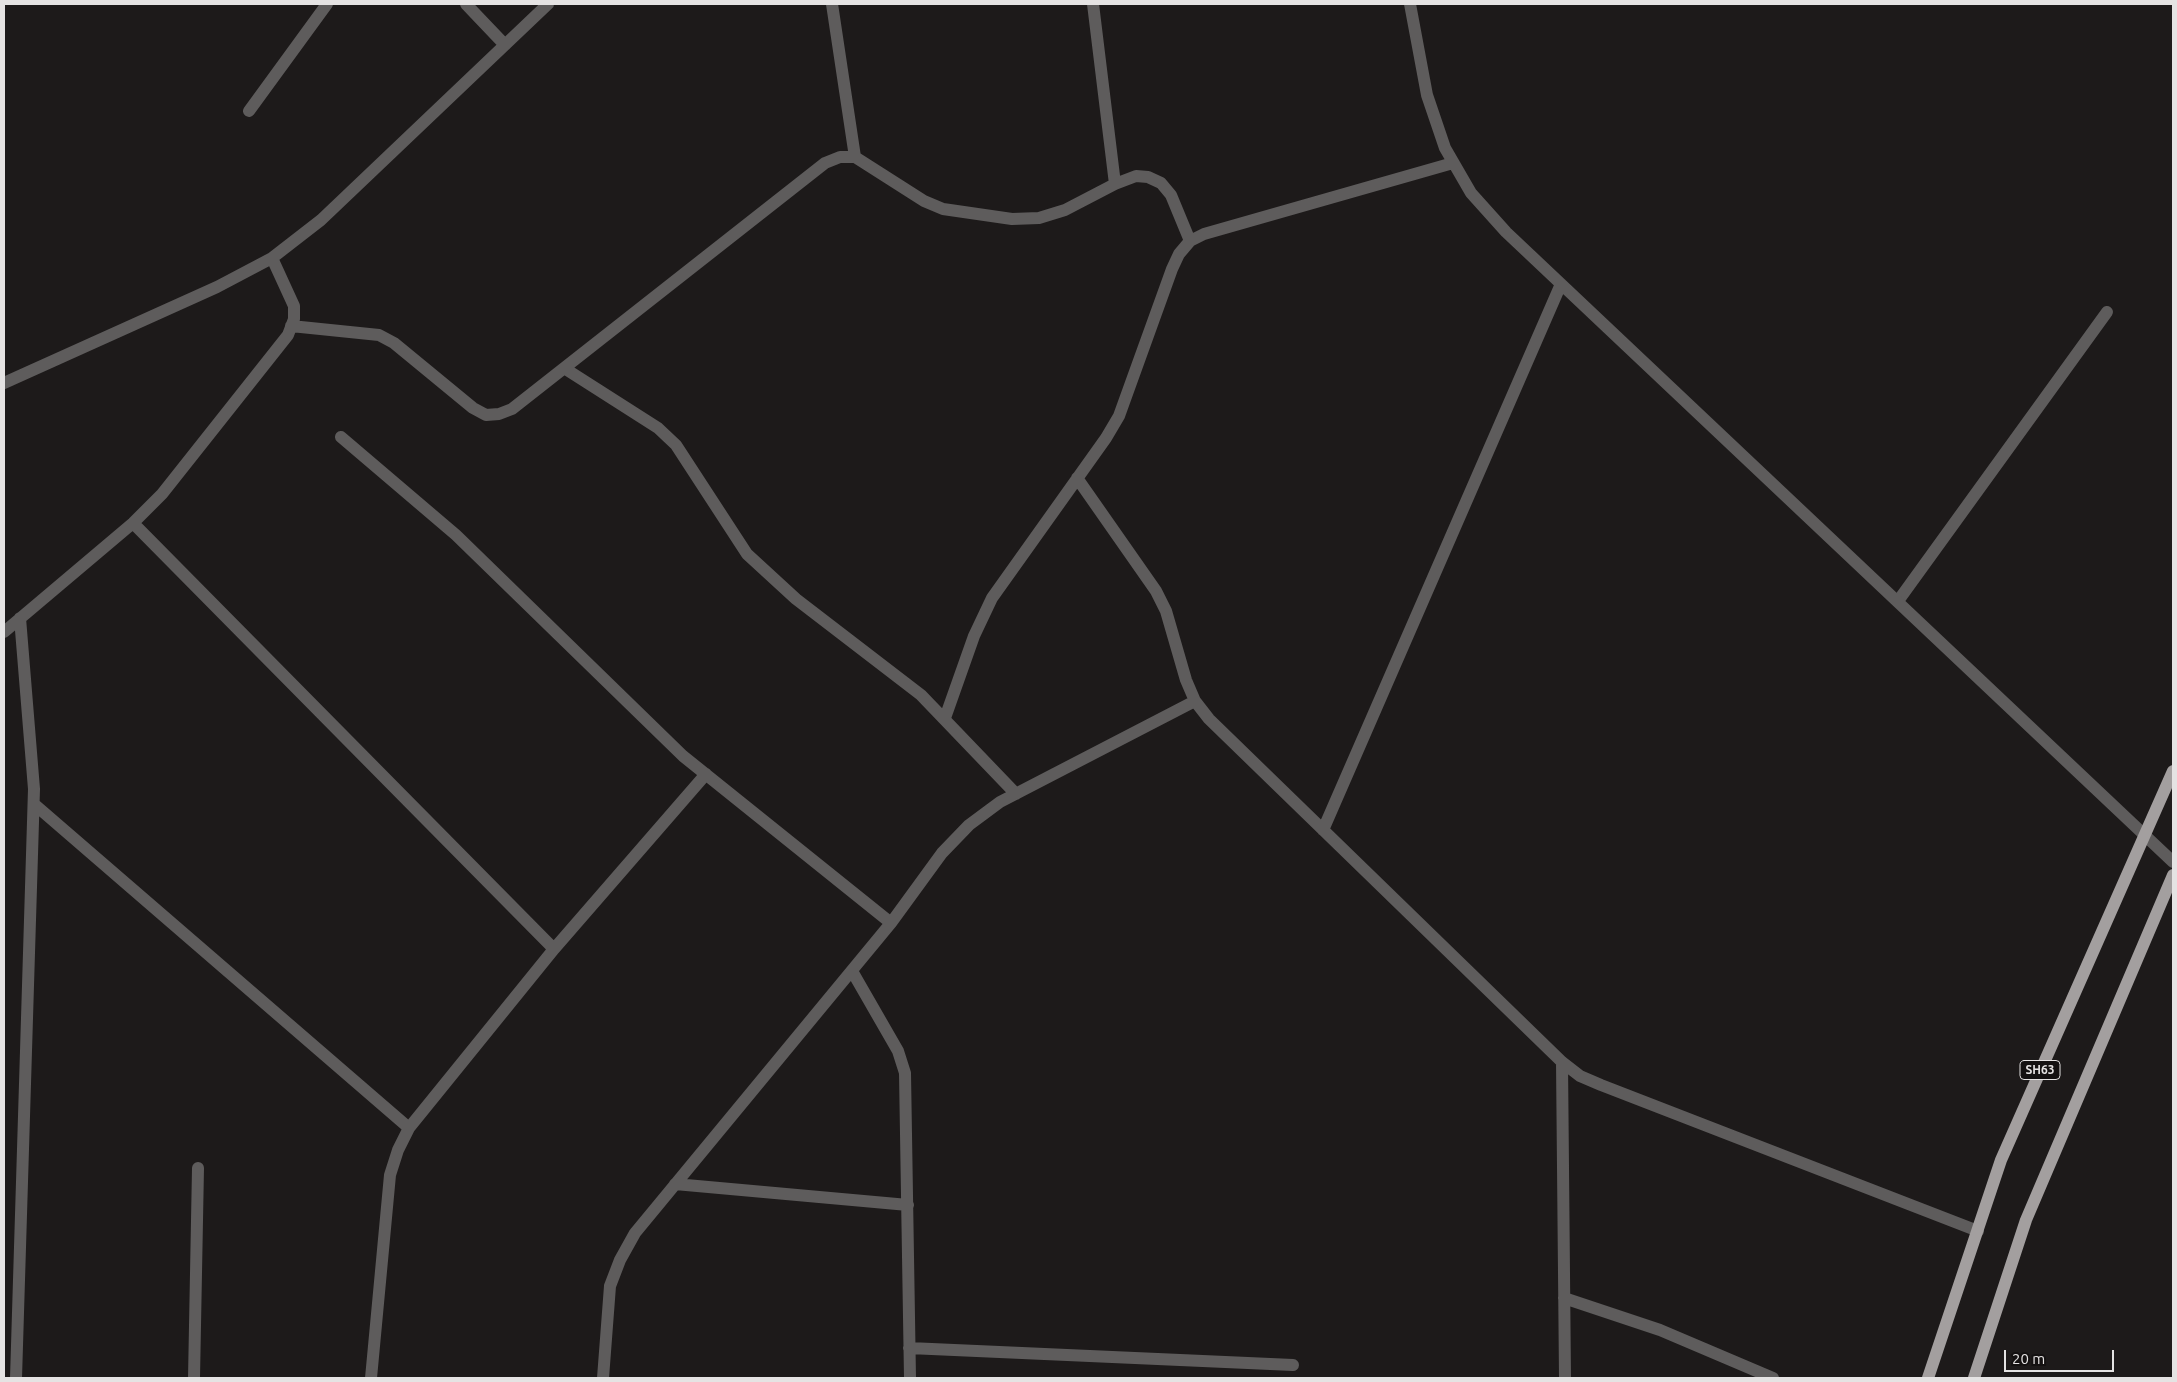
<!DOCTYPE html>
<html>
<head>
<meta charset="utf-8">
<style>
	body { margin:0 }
	#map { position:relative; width:2177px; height:1382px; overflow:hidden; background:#1d1a1a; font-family:Ubuntu,sans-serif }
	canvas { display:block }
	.frame { position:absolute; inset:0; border:5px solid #e5e3e3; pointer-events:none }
	.scale { position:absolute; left:2004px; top:1350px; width:110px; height:22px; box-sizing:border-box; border:2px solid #e5e3e3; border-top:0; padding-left:6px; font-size:15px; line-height:18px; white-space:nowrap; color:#e5e3e3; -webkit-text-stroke:4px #141111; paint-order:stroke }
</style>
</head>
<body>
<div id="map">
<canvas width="2177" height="1382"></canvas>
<div class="frame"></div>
<div class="scale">20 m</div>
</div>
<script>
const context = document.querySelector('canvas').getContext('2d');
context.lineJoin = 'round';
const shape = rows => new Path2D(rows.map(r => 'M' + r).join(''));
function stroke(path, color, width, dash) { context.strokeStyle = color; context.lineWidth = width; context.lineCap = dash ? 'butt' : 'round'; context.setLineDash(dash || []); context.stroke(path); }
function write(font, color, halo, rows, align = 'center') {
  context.font = font + ' Ubuntu,sans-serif'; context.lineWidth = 4.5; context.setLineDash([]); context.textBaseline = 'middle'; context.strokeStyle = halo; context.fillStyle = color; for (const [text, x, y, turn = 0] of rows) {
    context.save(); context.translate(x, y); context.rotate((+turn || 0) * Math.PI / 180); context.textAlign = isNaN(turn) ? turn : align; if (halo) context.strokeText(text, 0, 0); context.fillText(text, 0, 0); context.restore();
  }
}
const service = shape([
	[1898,601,2107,312]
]);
const minor = shape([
	[466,4,505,45],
	[832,4,855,157],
	[1093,4,1115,184],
	[1410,4,1427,95,1445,148,1471,193,1506,232,2173,862],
	[249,111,327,4],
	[291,326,379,335,394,343,473,408,486,415,499,414,512,409,825,163,840,157,855,157,924,201,943,209,1012,219,1039,218,1065,210,1115,184,1136,176,1148,177,1161,183,1171,195,1190,241],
	[564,368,658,428,676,445,747,554,796,599,921,695,1016,794],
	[4,383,217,287,272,258,321,220,548,4],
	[341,437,456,535,683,756,891,923],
	[1077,478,1156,591,1166,611,1186,680,1195,701,1209,719,1562,1062,1580,1076,1601,1085,1978,1231],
	[133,523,554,949],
	[4,632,133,523,162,494,288,335,294,319,294,306,272,258],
	[945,718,974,636,992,598,1106,438,1119,416,1172,269,1179,254,1190,241,1204,234,1453,163],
	[34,804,409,1128],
	[1323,830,1561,284],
	[852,971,898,1051,905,1073,910,1378],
	[1562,1062,1565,1378],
	[675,1184,908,1205],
	[1564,1298,1660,1330,1773,1378],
	[909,1348,1293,1365],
	[16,1378,34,789,20,618],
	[194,1378,198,1168],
	[371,1378,390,1175,398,1150,409,1128,554,949,706,774],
	[603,1378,610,1286,620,1260,635,1233,891,923,942,853,969,825,1000,802,1195,701]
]);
const primary = shape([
	[1928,1378,2001,1160,2173,771],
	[1974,1378,2026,1220,2173,875]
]);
const shields = [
	[2040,1070,40]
];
const shieldNames = [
	["SH63",2040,1070]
];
stroke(service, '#5e5c5c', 12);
stroke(minor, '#5e5c5c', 12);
stroke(primary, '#a39f9f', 12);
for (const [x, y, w] of shields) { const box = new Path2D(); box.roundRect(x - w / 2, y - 9.5, w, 19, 4); context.fillStyle = '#141111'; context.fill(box); stroke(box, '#e5e3e3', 1); }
write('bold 12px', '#e5e3e3', null, shieldNames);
</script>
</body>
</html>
